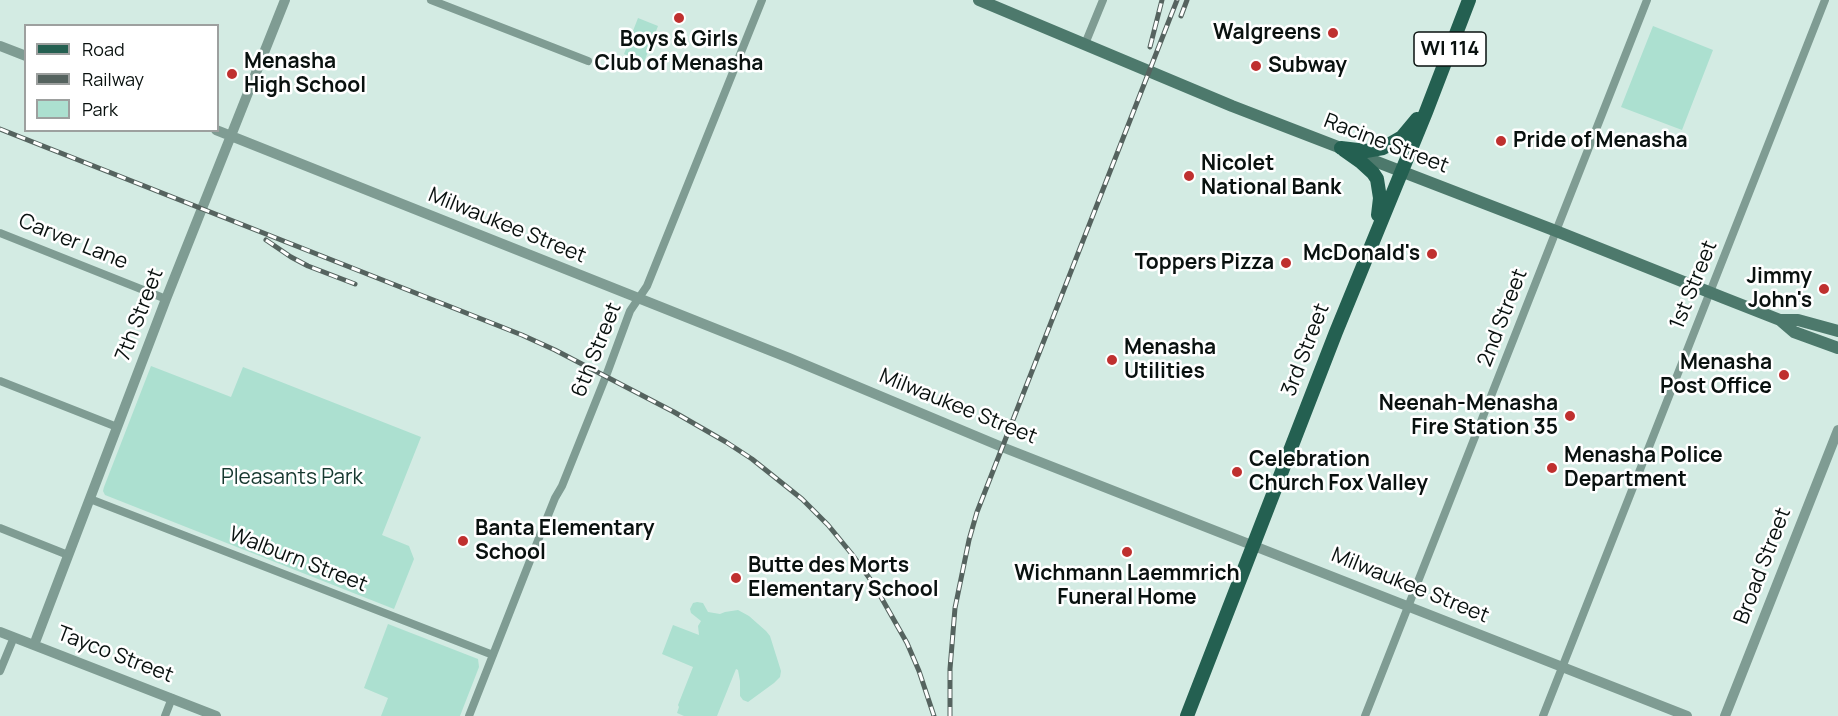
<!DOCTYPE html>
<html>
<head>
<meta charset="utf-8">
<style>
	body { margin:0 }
	#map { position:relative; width:1838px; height:716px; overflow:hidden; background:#d3ebe3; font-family:Manrope,sans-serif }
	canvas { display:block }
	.legend { position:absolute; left:24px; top:24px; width:195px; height:108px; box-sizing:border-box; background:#fff; border:2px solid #9da09f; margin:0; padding:8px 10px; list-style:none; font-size:18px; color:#09110f }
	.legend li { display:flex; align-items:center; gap:12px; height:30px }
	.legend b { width:30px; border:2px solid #9da09f }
</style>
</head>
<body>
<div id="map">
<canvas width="1838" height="716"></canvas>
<ul class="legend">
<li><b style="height:8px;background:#246051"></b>Road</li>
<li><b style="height:8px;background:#55635f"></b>Railway</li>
<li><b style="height:16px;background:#ace0d0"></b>Park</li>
</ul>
</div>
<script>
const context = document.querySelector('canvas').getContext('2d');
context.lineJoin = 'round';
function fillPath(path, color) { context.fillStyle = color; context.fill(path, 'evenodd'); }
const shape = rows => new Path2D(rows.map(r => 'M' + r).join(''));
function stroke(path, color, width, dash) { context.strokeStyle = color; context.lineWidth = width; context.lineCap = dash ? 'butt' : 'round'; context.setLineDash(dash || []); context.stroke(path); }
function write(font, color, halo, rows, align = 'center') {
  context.font = font + ' Manrope,sans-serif'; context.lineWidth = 5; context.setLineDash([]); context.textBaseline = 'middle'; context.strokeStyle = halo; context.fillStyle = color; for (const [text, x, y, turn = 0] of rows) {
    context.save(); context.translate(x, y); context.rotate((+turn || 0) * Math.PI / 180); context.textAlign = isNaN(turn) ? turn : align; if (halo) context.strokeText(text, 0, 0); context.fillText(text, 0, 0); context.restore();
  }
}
const green = shape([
	[638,18,658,26,644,62,624,54],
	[1653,26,1713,50,1682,130,1621,107],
	[151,366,231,397,243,367,421,437,382,535,409,546,414,559,394,609,105,495,103,491,104,487],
	[697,602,703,603,708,612,720,614,725,612,738,610,749,616,766,631,770,636,781,671,780,677,774,683,748,702,743,700,740,696,740,681,738,670,736,669,717,716,684,716,677,713,679,707,678,705,693,667,662,654,673,625,699,635,698,626,701,621,691,613,690,609,693,603],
	[388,624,478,659,479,667,460,716,381,716,388,698,364,688]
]);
const minor = shape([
	[431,0,588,61],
	[1085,44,1103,0],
	[0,233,166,299],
	[0,381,117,427],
	[90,499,493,655],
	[0,528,68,555],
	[0,671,14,637],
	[165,716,172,698],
	[469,716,535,548,555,498,562,486,606,376,630,311,647,286,762,0],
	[1365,716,1647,0],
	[1543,716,1825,0]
]);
const tertiary = shape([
	[0,46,26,56],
	[216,130,789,358,1002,447,1687,716],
	[0,632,216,716],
	[34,645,166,299,285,0],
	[1725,716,1838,430]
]);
const secondary = shape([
	[979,0,1232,106,1556,231,1724,298,1780,320,1798,320,1838,331],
	[1780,320,1794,332,1838,348]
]);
const primary = shape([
	[1341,148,1366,151,1383,148,1402,137,1417,119],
	[1344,150,1361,162,1373,173,1377,179,1380,198,1378,215],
	[1187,716,1336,332,1426,112,1469,0]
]);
const rail = shape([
	[1181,16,1187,0],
	[1150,47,1162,0],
	[0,129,522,335,555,350,674,412,726,442,752,459,802,499,828,525,851,553,873,583,907,643,919,671,934,716],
	[266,240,291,257,308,266,355,284],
	[950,716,950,669,955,608,969,540,977,512,1177,0]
]);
const markers = [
	[679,18,6,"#bf302f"],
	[1333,33,6,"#bf302f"],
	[1256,66,6,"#bf302f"],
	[232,74,6,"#bf302f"],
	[1501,141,6,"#bf302f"],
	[1189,176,6,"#bf302f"],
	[1432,254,6,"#bf302f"],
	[1286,263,6,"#bf302f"],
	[1824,289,6,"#bf302f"],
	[1112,360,6,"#bf302f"],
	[1784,375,6,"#bf302f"],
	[1570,416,6,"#bf302f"],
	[1552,468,6,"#bf302f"],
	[1237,472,6,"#bf302f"],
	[463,541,6,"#bf302f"],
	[1127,552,6,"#bf302f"],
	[736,578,6,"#bf302f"]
];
const shields = [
	[1450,49,72]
];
const shieldNames = [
	["WI 114",1450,49]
];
const poiNames = [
	["Walgreens",1321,33,"right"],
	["Boys & Girls",679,40,"center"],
	["Club of Menasha",679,64,"center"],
	["Menasha",244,62],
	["High School",244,86],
	["Subway",1268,66],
	["Pride of Menasha",1513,141],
	["Nicolet",1201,164],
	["National Bank",1201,188],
	["McDonald's",1420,254,"right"],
	["Toppers Pizza",1274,263,"right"],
	["Jimmy",1812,277,"right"],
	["John's",1812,301,"right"],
	["Menasha",1124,348],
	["Utilities",1124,372],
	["Menasha",1772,363,"right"],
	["Post Office",1772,387,"right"],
	["Neenah-Menasha",1558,404,"right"],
	["Fire Station 35",1558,428,"right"],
	["Menasha Police",1564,456],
	["Department",1564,480],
	["Celebration",1249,460],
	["Church Fox Valley",1249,484],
	["Banta Elementary",475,529],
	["School",475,553],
	["Butte des Morts",748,566],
	["Elementary School",748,590],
	["Wichmann Laemmrich",1127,574,"center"],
	["Funeral Home",1127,598,"center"]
];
const streetNames = [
	["Racine Street",1386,144,21],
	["Milwaukee Street",507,226,22],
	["Carver Lane",73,242,22],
	["1st Street",1694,285,-68],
	["7th Street",140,315,-69],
	["2nd Street",1503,318,-69],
	["6th Street",597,350,-68],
	["3rd Street",1306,350,-69],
	["Milwaukee Street",958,407,22],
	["Walburn Street",298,560,21],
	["Broad Street",1763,566,-69],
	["Milwaukee Street",1410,586,22],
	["Tayco Street",115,655,21]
];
const parkNames = [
	["Pleasants Park",292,478]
];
fillPath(green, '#ace0d0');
stroke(minor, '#7f9c93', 8);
stroke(tertiary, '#7f9c93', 10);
stroke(secondary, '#4d796c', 12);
stroke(primary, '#246051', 14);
stroke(rail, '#55635f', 5);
stroke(rail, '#fff', 3, [9]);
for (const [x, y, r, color] of markers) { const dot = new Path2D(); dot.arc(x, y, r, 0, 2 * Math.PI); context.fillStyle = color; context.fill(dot); stroke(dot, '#fff', 2); }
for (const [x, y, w] of shields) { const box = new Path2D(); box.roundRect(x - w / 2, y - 17, w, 34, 4.5); context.fillStyle = '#fff'; context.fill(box); stroke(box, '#09110f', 1.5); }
write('bold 20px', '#09110f', null, shieldNames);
write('bold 21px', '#09110f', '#fff', poiNames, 'left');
write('21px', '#09110f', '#fff', streetNames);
write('21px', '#16382f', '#fff', parkNames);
</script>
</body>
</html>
